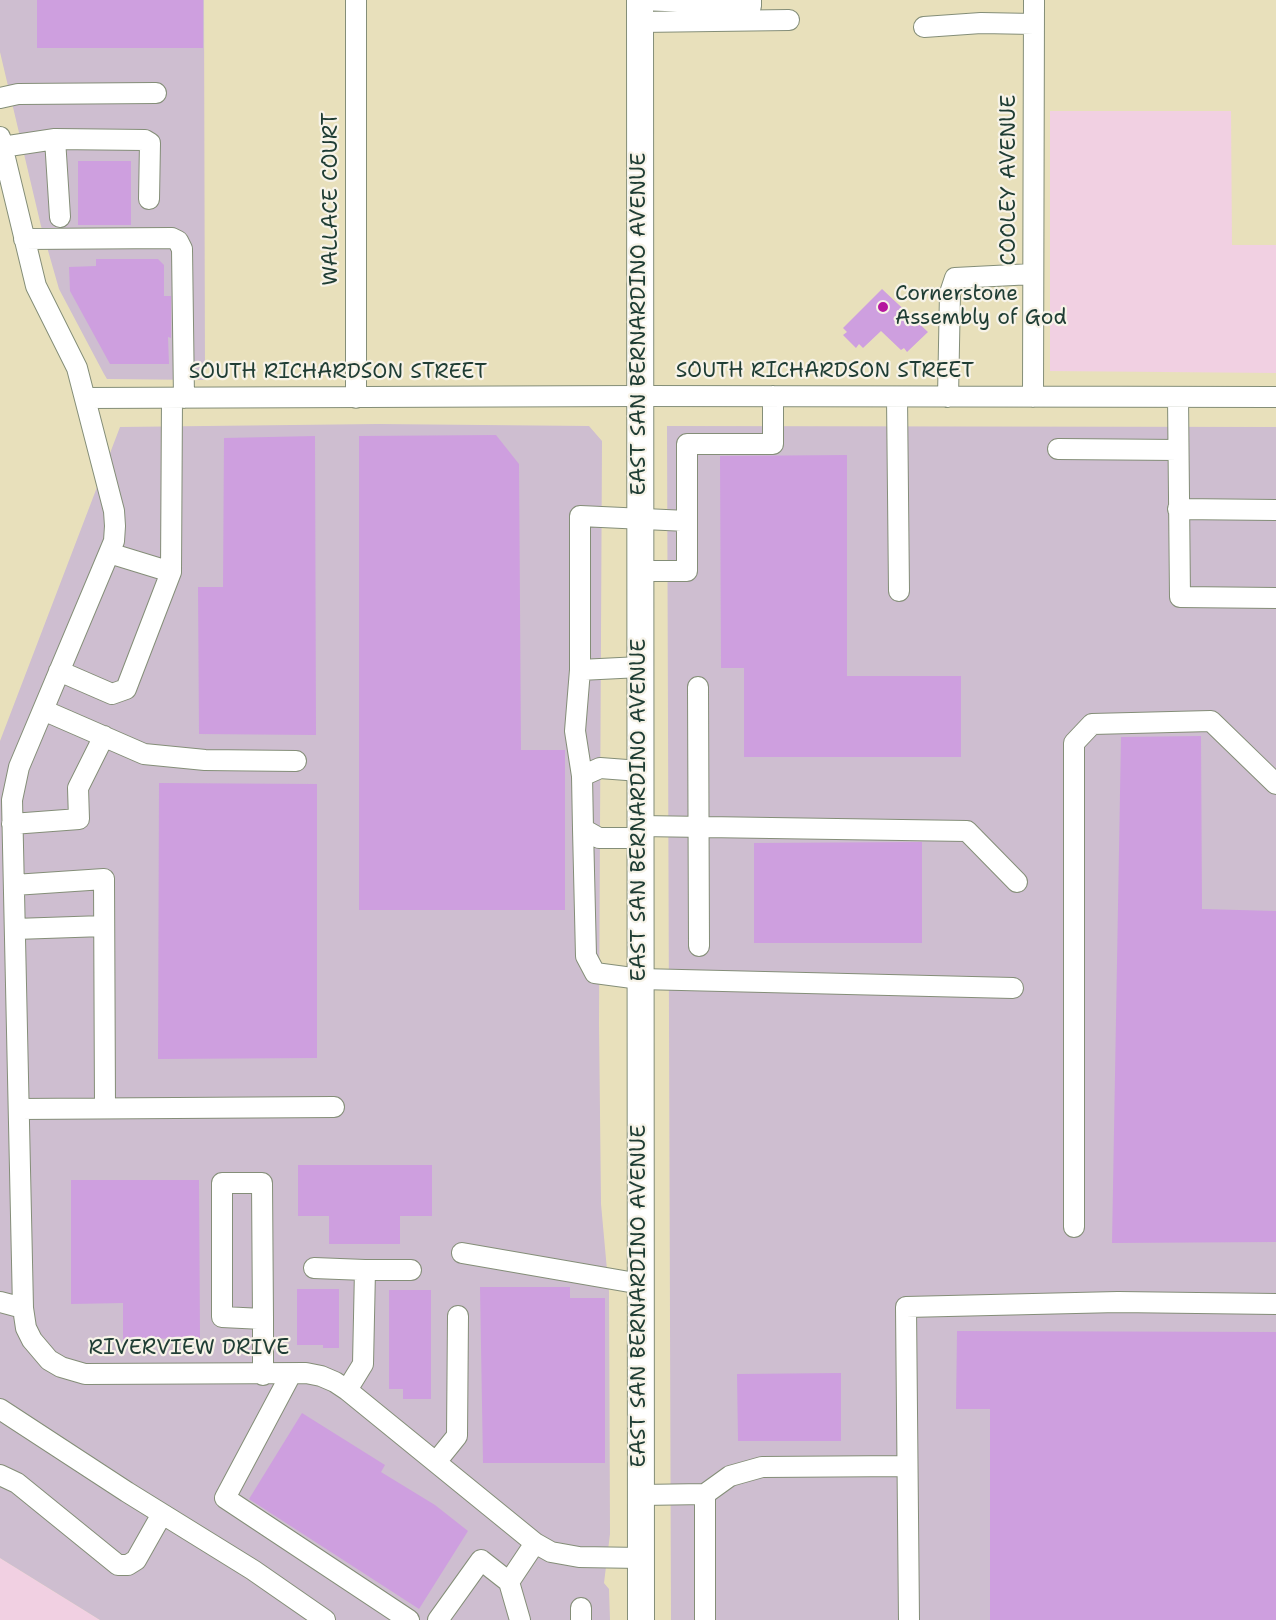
<!DOCTYPE html>
<html>
<head>
<meta charset="utf-8">
<style>
	body { margin:0 }
	canvas { display:block; background:#e8e0bb }
</style>
</head>
<body>
<canvas width="1276" height="1620"></canvas>
<script>
const context = document.querySelector('canvas').getContext('2d');
context.lineJoin = 'round';
function fillPath(path, color) { context.fillStyle = color; context.fill(path, 'evenodd'); }
const shape = rows => new Path2D(rows.map(r => 'M' + r).join(''));
function stroke(path, color, width, dash) { context.strokeStyle = color; context.lineWidth = width; context.lineCap = dash ? 'butt' : 'round'; context.setLineDash(dash || []); context.stroke(path); }
function write(font, color, halo, rows, align = 'center') {
  context.font = font + ' "Shantell Sans",sans-serif'; context.lineWidth = 4.5; context.setLineDash([]); context.textBaseline = 'middle'; context.strokeStyle = halo; context.fillStyle = color; for (const [text, x, y, turn = 0] of rows) {
    context.save(); context.translate(x, y); context.rotate((+turn || 0) * Math.PI / 180); context.textAlign = isNaN(turn) ? turn : align; if (halo) context.strokeText(text, 0, 0); context.fillText(text, 0, 0); context.restore();
  }
}
const built = shape([
	[1050,111,1231,111,1232,245,1276,245,1276,373,1050,371],
	[0,1558,100,1620,0,1620]
]);
const industrial = shape([
	[0,0,204,0,205,380,107,379,104,374,59,289,41,226,0,52],
	[378,424,589,426,602,441,599,1023,601,1204,609,1292,610,1534,604,1583,609,1589,610,1620,100,1620,0,1558,0,741,120,427],
	[667,426,1276,427,1276,1620,671,1620]
]);
const building = shape([
	[37,0,203,0,203,48,37,48],
	[78,161,131,161,131,225,78,225],
	[96,259,158,259,164,265,164,296,171,296,171,338,168,337,169,364,110,364,70,291,69,267,96,266],
	[882,289,928,332,907,352,904,348,901,350,881,331,863,348,859,344,856,348,843,335,847,332,843,328],
	[496,435,519,464,521,750,565,750,565,910,359,910,359,436],
	[315,436,316,735,199,734,198,587,223,587,224,438],
	[847,455,847,676,961,676,961,757,744,757,744,668,721,668,720,456],
	[1201,736,1202,909,1276,911,1276,1242,1112,1243,1121,737],
	[159,783,317,784,317,1058,158,1059],
	[922,842,922,943,754,943,754,843],
	[298,1165,432,1165,432,1216,400,1216,400,1244,329,1244,329,1216,298,1216],
	[71,1180,199,1180,200,1338,123,1339,123,1303,71,1304],
	[480,1287,570,1287,570,1298,605,1298,605,1463,483,1463],
	[297,1289,339,1289,339,1348,323,1348,323,1345,297,1345],
	[389,1290,431,1290,431,1399,403,1399,403,1389,389,1389],
	[957,1331,1276,1332,1276,1620,990,1620,990,1409,956,1409],
	[841,1373,841,1441,738,1441,737,1374],
	[302,1413,385,1465,381,1472,435,1505,468,1531,419,1609,249,1499]
]);
const minor = shape([
	[356,0,356,398],
	[641,0,690,2,704,5,751,6,751,0],
	[640,22,789,20],
	[924,27,981,23,1034,24],
	[0,98,18,94,156,93],
	[0,137,36,286,77,368,114,511,115,526,114,541,109,553,19,767,12,800,23,1308,26,1328,32,1340,49,1360,61,1367,85,1374,306,1373,321,1376,335,1382,347,1390,535,1543,551,1552,579,1557,641,1558],
	[55,139,60,217],
	[2,147,55,139,145,140,150,143,149,199],
	[24,239,172,238,178,241,182,249,184,398],
	[897,397,899,591],
	[948,397,950,293,955,278,1033,274],
	[1033,397,1034,0],
	[1178,397,1180,597,1276,598],
	[85,398,640,396,1276,397],
	[1058,449,1178,450],
	[1178,509,1276,510],
	[109,553,171,572],
	[640,571,687,571,687,521],
	[640,667,580,670,575,731,582,776,583,829,599,838,640,838],
	[580,670,580,516,687,521,687,444,773,444,773,396],
	[59,671,112,694,126,689,171,572,172,398],
	[698,687,699,946],
	[43,710,144,754,205,760,296,761],
	[582,776,600,768,640,771],
	[12,824,79,819,78,788,104,736],
	[640,826,967,831,1017,882],
	[583,829,586,956,595,973,640,979,1013,988],
	[14,885,104,879,105,1107],
	[15,929,104,926],
	[19,1109,334,1107],
	[1074,1227,1074,743,1092,724,1211,721,1276,784],
	[462,1253,641,1284],
	[314,1268,365,1270,363,1364,347,1390],
	[365,1270,411,1270],
	[0,1302,23,1308],
	[263,1319,222,1317,222,1183,262,1183,263,1319,263,1375],
	[291,1374,225,1498,409,1620],
	[0,1409,127,1492,253,1570,325,1620],
	[436,1462,457,1436,458,1316],
	[0,1475,17,1483,118,1565,128,1565,136,1560,162,1514],
	[705,1494,705,1620],
	[641,1495,705,1494,730,1476,762,1467,907,1466],
	[581,1608,581,1620],
	[438,1620,481,1560,509,1582],
	[520,1620,509,1582,535,1543],
	[909,1620,906,1307,1118,1302,1276,1304]
]);
const major = shape([
	[640,0,641,1620]
]);
const markers = [
	[883,307,6,"#b5179e"]
];
const streetNames = [
	["COOLEY AVENUE",1010,180,-90],
	["WALLACE COURT",332,199,-90],
	["EAST SAN BERNARDINO AVENUE",640,324,-90],
	["SOUTH RICHARDSON STREET",825,372],
	["SOUTH RICHARDSON STREET",338,373],
	["EAST SAN BERNARDINO AVENUE",640,810,-90],
	["EAST SAN BERNARDINO AVENUE",640,1296,-90],
	["RIVERVIEW DRIVE",189,1349]
];
const poiNames = [
	["Cornerstone",895,295],
	["Assembly of God",895,319]
];
fillPath(built, '#f1d0e2');
fillPath(industrial, '#cebed0');
fillPath(building, '#ce9fdf');
stroke(minor, '#848e78', 22);
stroke(major, '#848e78', 28);
stroke(minor, '#fff', 20);
stroke(major, '#fff', 26);
for (const [x, y, r, color] of markers) { const dot = new Path2D(); dot.arc(x, y, r, 0, 2 * Math.PI); context.fillStyle = color; context.fill(dot); stroke(dot, '#f7f3e8', 2); }
write('21px', '#1f3d34', '#f7f3e8', streetNames);
write('21px', '#1f3d34', '#f7f3e8', poiNames, 'left');
</script>
</body>
</html>
